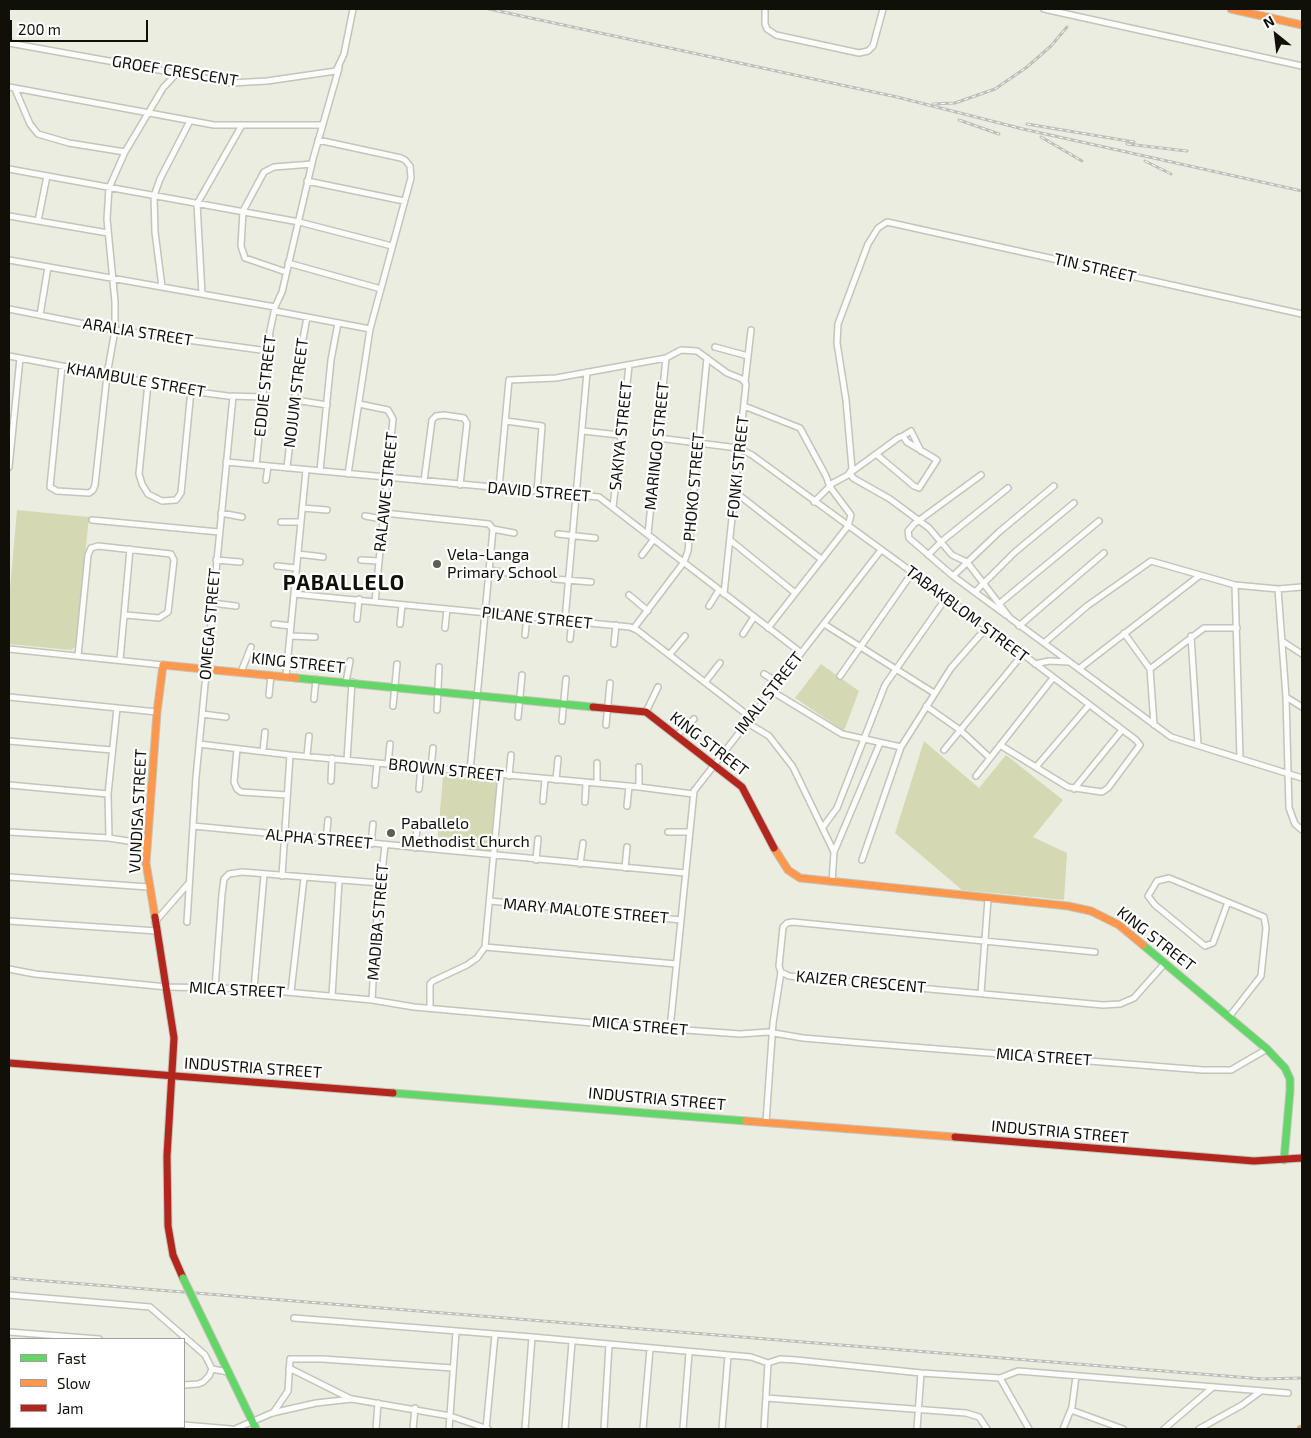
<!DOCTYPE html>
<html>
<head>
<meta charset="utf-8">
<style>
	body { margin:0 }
	#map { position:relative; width:1311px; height:1438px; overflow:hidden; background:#ecede1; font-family:"Exo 2",sans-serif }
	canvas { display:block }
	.frame { position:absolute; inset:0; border:10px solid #101009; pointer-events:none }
	.legend { position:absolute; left:10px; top:1338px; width:175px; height:90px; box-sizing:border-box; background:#fff; border:1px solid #9f9f9d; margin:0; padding:6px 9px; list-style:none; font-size:15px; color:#101009 }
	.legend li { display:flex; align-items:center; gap:10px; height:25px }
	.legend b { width:25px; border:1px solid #9f9f9d }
	.north { position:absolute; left:1251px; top:10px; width:50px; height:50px; -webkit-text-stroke:4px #fff; paint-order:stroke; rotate:331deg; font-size:14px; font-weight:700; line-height:20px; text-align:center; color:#101009 }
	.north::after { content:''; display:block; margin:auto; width:18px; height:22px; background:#101009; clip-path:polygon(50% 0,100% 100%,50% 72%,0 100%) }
	.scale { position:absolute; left:10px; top:20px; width:138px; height:22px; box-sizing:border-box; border:2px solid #101009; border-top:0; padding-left:6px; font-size:15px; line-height:18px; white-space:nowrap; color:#101009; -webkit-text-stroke:4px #fff; paint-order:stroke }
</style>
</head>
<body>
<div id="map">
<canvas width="1311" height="1438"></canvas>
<div class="frame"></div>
<ul class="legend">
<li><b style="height:6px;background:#63d668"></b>Fast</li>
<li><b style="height:6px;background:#ff974d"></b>Slow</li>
<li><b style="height:6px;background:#b3261e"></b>Jam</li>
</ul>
<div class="north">N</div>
<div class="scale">200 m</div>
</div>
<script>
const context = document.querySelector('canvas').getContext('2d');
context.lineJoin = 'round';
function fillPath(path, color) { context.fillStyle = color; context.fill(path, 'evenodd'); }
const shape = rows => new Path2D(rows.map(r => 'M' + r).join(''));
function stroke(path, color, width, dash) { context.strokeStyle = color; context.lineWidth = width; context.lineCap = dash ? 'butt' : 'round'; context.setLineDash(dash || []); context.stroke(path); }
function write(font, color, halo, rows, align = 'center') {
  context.font = font + ' "Exo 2",sans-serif'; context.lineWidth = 4.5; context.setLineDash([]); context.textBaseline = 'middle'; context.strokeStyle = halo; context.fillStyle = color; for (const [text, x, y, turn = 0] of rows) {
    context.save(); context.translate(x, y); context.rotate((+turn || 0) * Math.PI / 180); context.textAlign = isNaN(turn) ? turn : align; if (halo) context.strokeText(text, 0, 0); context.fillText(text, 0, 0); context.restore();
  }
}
const green = shape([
	[17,510,89,517,76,647,71,650,9,644,9,600],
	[821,664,859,691,844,731,795,698],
	[924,741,979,788,1006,755,1063,800,1033,837,1067,853,1064,900,962,890,895,833],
	[443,776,499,780,492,851,437,846]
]);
const street = shape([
	[765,9,765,24,767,29,776,35,859,53,868,51,873,46,883,9],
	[1044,9,1302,66],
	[9,43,231,83,267,81,336,71,344,54,353,9],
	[9,87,214,125,322,125],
	[15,89,30,124,38,134,69,143,125,152],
	[318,140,401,158,405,160,410,166,411,178,370,329],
	[9,169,299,222,392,246],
	[307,181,404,201],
	[9,216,108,233],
	[38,221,47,176],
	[9,260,275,307],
	[288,263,381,289],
	[286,272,245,258,241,246,243,211,264,172,274,167,312,164],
	[162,287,155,232,154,196,160,179,190,121],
	[202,294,197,204,242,125],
	[9,309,115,330,268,351],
	[275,311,370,329,348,474],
	[40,315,48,267],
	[715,347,748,356],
	[9,356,205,393,228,396,264,397],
	[62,366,50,487,57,491,89,493,93,490,95,485,107,375,115,330,115,302,107,219,109,188,125,152,163,88,178,72],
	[745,382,751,330],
	[148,383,139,474,142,484,148,494,162,501,176,500,181,493,191,390],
	[295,400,327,405],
	[359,404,388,410,393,419,375,602],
	[744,406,800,428,826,476,830,487,851,515,848,526,768,628],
	[506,421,542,426,537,492],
	[583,431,619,435],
	[903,436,911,431,921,451],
	[658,438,738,448,752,455,987,627,1136,740,1140,745,1108,788,1102,792,1068,787,1000,745],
	[876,454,914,486,919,488,937,460,907,442,903,436,898,438,850,473,853,478,890,499,929,528,952,555,967,562,1010,618,1044,643],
	[226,462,599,497,800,652],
	[256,465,270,331,275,307,282,292,313,159,339,68],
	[9,467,20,358],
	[287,468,298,367,307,317],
	[320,471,331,360,338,323],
	[981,475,914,524,908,531,909,538,953,576,1006,615],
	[266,480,268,466],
	[424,481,432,420,436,416,444,415,464,418,467,423,460,485],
	[499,488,509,380,556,378,666,358,681,350,697,351,727,373,742,379,746,384,724,594],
	[735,492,821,559],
	[814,502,833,483,848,475,852,469,846,400,837,343,838,324,868,244,878,228,887,222,1302,314],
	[613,507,629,366],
	[302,508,327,510],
	[221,513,242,517],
	[384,513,489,524,493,529],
	[365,516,383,519],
	[92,520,219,532],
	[281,522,301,522],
	[493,529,514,533],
	[558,534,595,538],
	[648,534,666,358],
	[730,540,794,592],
	[298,554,323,557],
	[642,555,654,539],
	[928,555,942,541,1008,488],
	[216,560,240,562],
	[361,560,379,561],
	[277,566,296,568],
	[490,570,514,574],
	[953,576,999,532,1054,486],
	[554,579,591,582],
	[1235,585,1240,758],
	[1302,587,1278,589,1235,585,1151,561,1087,606,1044,643,1171,737,1302,778],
	[1278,589,1286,697,1289,808,1295,824,1302,830],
	[975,592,1015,552,1074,503],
	[294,594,630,627,637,630,750,717],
	[629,595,648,611],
	[212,603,236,606],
	[1000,603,1099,521],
	[709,606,719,590],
	[357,619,359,599],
	[565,620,587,372],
	[274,624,291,626],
	[400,624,402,605],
	[824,624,934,693],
	[1019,626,1104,553],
	[445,628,447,609],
	[634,628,684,562,688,551,707,358],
	[1124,633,1150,669,1154,725],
	[743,634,754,617],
	[525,635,527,617],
	[290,636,315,637],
	[1191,636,1198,745],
	[570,639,572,621],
	[1282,641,1302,654],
	[614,644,616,625],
	[9,649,163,665],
	[670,654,685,636],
	[78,656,88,555,91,548,98,546,171,554,174,560,168,612,159,618,126,615],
	[120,660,130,549],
	[1035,664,1049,661,1069,662],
	[1080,668,1199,576],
	[1150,669,1204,628,1237,628],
	[241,672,251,647],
	[764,674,777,682],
	[286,676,306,470],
	[840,676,912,573],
	[706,681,720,663],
	[346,682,350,661],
	[770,690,842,734,901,747],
	[269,695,271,675],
	[9,697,157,712],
	[1286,697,1302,707],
	[314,699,316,679],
	[393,706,397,664],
	[926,706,960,730,990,758],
	[437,710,439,667],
	[646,712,658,687],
	[202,714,226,717],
	[518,717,522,675],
	[562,721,566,679],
	[746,722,769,736,793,767,834,852],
	[606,725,610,683],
	[677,735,694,719],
	[9,741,112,750],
	[199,744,290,755,639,787,693,794],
	[237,749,234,782,237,789,241,792,287,795],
	[944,750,1022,655],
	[263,751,265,732],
	[307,756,309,736],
	[347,760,352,682],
	[597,763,597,783],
	[388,764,390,744],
	[639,767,639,787],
	[1036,767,1089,705],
	[431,768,433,748],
	[470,771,493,529],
	[509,776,511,755],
	[976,776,1053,678],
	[556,780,558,759],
	[331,781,332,758],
	[9,785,108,794],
	[375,785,377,763],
	[419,789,421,767],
	[1074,789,1122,730],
	[543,801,545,779],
	[585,802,586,783],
	[627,806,629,786],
	[193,826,685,873],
	[823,827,837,808,885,685,946,598],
	[9,832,109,838,147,844],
	[668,832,689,832],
	[109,838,108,794,117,708],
	[326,840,328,820],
	[371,844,373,824],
	[415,848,417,828],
	[536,860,538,839],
	[862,860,901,747,951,668,987,627],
	[580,864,583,843],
	[625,868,627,847],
	[282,876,290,755],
	[9,877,148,887],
	[832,882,834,852,880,743],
	[490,901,681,920],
	[1228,902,1213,943,1205,946,1155,905,1148,896,1157,881,1169,878,1264,917,1266,928,1261,976,1229,1017],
	[9,921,157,931],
	[155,922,188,884],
	[187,922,196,777,233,396],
	[485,947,676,964],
	[1095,952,793,922,787,923,783,927,779,966,781,972,789,976,1103,1005,1120,1004,1134,998,1165,963],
	[9,969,35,974,167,987,254,989,372,1000,414,1007,604,1024,740,1034,768,1032,803,1038,862,1043,1203,1070,1231,1070,1267,1049],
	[215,988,222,894,224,879,229,874,242,872,380,883],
	[254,989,264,875],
	[291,992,304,878],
	[981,993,988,899],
	[332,996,339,881],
	[372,1000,376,928,385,845],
	[430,1008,430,984,433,981,467,965,477,958,485,947,501,775],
	[667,1029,670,1029,694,791,881,550],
	[766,1122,773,1023,781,972],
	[9,1295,150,1307,205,1355,212,1369,228,1372],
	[294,1318,532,1337,525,1429],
	[9,1332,99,1339],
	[532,1337,751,1357,768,1363,780,1359,796,1360,921,1373,1000,1378,1029,1429],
	[289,1368,351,1399],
	[9,1371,11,1371],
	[1000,1378,1018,1371,1288,1393],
	[184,1385,198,1384,203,1382,209,1376,212,1369],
	[766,1398,966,1413,979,1417,987,1429],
	[9,1410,11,1410],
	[1071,1410,1123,1429],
	[273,1413,288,1391,290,1359,322,1359,453,1368],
	[184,1425,231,1429],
	[44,1429,44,1427],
	[81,1429,81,1427],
	[120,1429,121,1427],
	[159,1429,159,1427],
	[235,1429,272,1413,316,1403,352,1399,450,1416,488,1429],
	[376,1429,378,1403],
	[413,1429,415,1408],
	[449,1429,456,1332],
	[486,1429,495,1335],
	[565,1429,572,1342],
	[604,1429,609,1345],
	[643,1429,650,1349],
	[683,1429,689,1353],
	[722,1429,728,1356],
	[764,1429,768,1363],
	[917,1429,921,1373],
	[1063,1429,1072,1407,1076,1376],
	[1164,1429,1213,1387],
	[1199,1429,1242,1405,1261,1391]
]);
const fast = shape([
	[296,678,593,707],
	[1143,945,1267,1049,1285,1068,1290,1079,1290,1091,1284,1160],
	[393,1093,746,1121],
	[196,1305,256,1429]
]);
const slow = shape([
	[1231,9,1302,25],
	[774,848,788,870,800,878,1068,906,1091,911,1119,925,1143,945],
	[155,917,146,863,157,712,163,665,296,678],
	[746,1121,955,1137],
	[1301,1429,1302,1429]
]);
const jam = shape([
	[593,707,646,712,742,787,774,848],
	[155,917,174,1038,167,1156,168,1226,173,1255,183,1278],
	[9,1063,393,1093],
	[955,1137,1254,1161,1302,1158]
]);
const rail = shape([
	[489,9,897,97,1023,129,1302,191],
	[933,104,955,103,995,89,1027,67,1051,46,1067,27],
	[959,120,999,134],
	[1027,124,1134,142],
	[1041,137,1082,161],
	[1127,144,1187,151],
	[1145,161,1171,174],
	[9,1278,1263,1379,1302,1378]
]);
const fastBridge = shape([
	[183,1278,196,1305]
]);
const markers = [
	[437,564,5,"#5d5d55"],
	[391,833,5,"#5d5d55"]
];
const streetNames = [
	["GROEF CRESCENT",175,71,9],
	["TIN STREET",1095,268,13],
	["ARALIA STREET",138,332,9],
	["KHAMBULE STREET",136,380,10],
	["EDDIE STREET",265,386,-84],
	["NOJUM STREET",296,393,-83],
	["SAKIYA STREET",621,436,-84],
	["MARINGO STREET",657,446,-84],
	["FONKI STREET",738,467,-84],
	["PHOKO STREET",694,487,-85],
	["RALAWE STREET",386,492,-84],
	["DAVID STREET",539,492,5],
	["TABAKBLOM STREET",967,614,37],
	["PILANE STREET",537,618,6],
	["OMEGA STREET",210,624,-85],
	["KING STREET",298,663,6],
	["IMALI STREET",769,693,-52],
	["KING STREET",709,744,38],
	["BROWN STREET",446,770,6],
	["VUNDISA STREET",138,811,-87],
	["ALPHA STREET",319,839,5],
	["MARY MALOTE STREET",586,911,5],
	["MADIBA STREET",378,922,-85],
	["KING STREET",1156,939,38],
	["KAIZER CRESCENT",861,982,5],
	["MICA STREET",237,990,3],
	["MICA STREET",640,1026,5],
	["MICA STREET",1044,1057,4],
	["INDUSTRIA STREET",253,1068,4],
	["INDUSTRIA STREET",657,1099,5],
	["INDUSTRIA STREET",1060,1132,5]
];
const poiNames = [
	["Vela-Langa",447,555],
	["Primary School",447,573],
	["Paballelo",401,824],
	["Methodist Church",401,842]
];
const districtNames = [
	["PABALLELO",344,583]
];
fillPath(green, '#d5d9b3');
stroke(street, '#c3c4ba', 8);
stroke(fast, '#c3c4ba', 9);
stroke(slow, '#c3c4ba', 9);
stroke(jam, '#c3c4ba', 9);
stroke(street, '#fcfcfa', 5);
stroke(fast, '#63d668', 7);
stroke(slow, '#ff974d', 7);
stroke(jam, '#b3261e', 7);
stroke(rail, '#bebebb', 3);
stroke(rail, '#fff', 1, [4]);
stroke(fastBridge, '#c3c4ba', 9, []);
stroke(fastBridge, '#63d668', 7);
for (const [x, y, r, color] of markers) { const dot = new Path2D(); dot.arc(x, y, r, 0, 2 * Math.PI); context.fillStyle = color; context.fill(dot); stroke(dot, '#fff', 2); }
write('16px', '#101009', '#fff', streetNames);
write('16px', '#101009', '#fff', poiNames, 'left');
context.letterSpacing = '1px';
write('bold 21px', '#101009', '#fff', districtNames);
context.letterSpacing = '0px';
</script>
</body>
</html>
